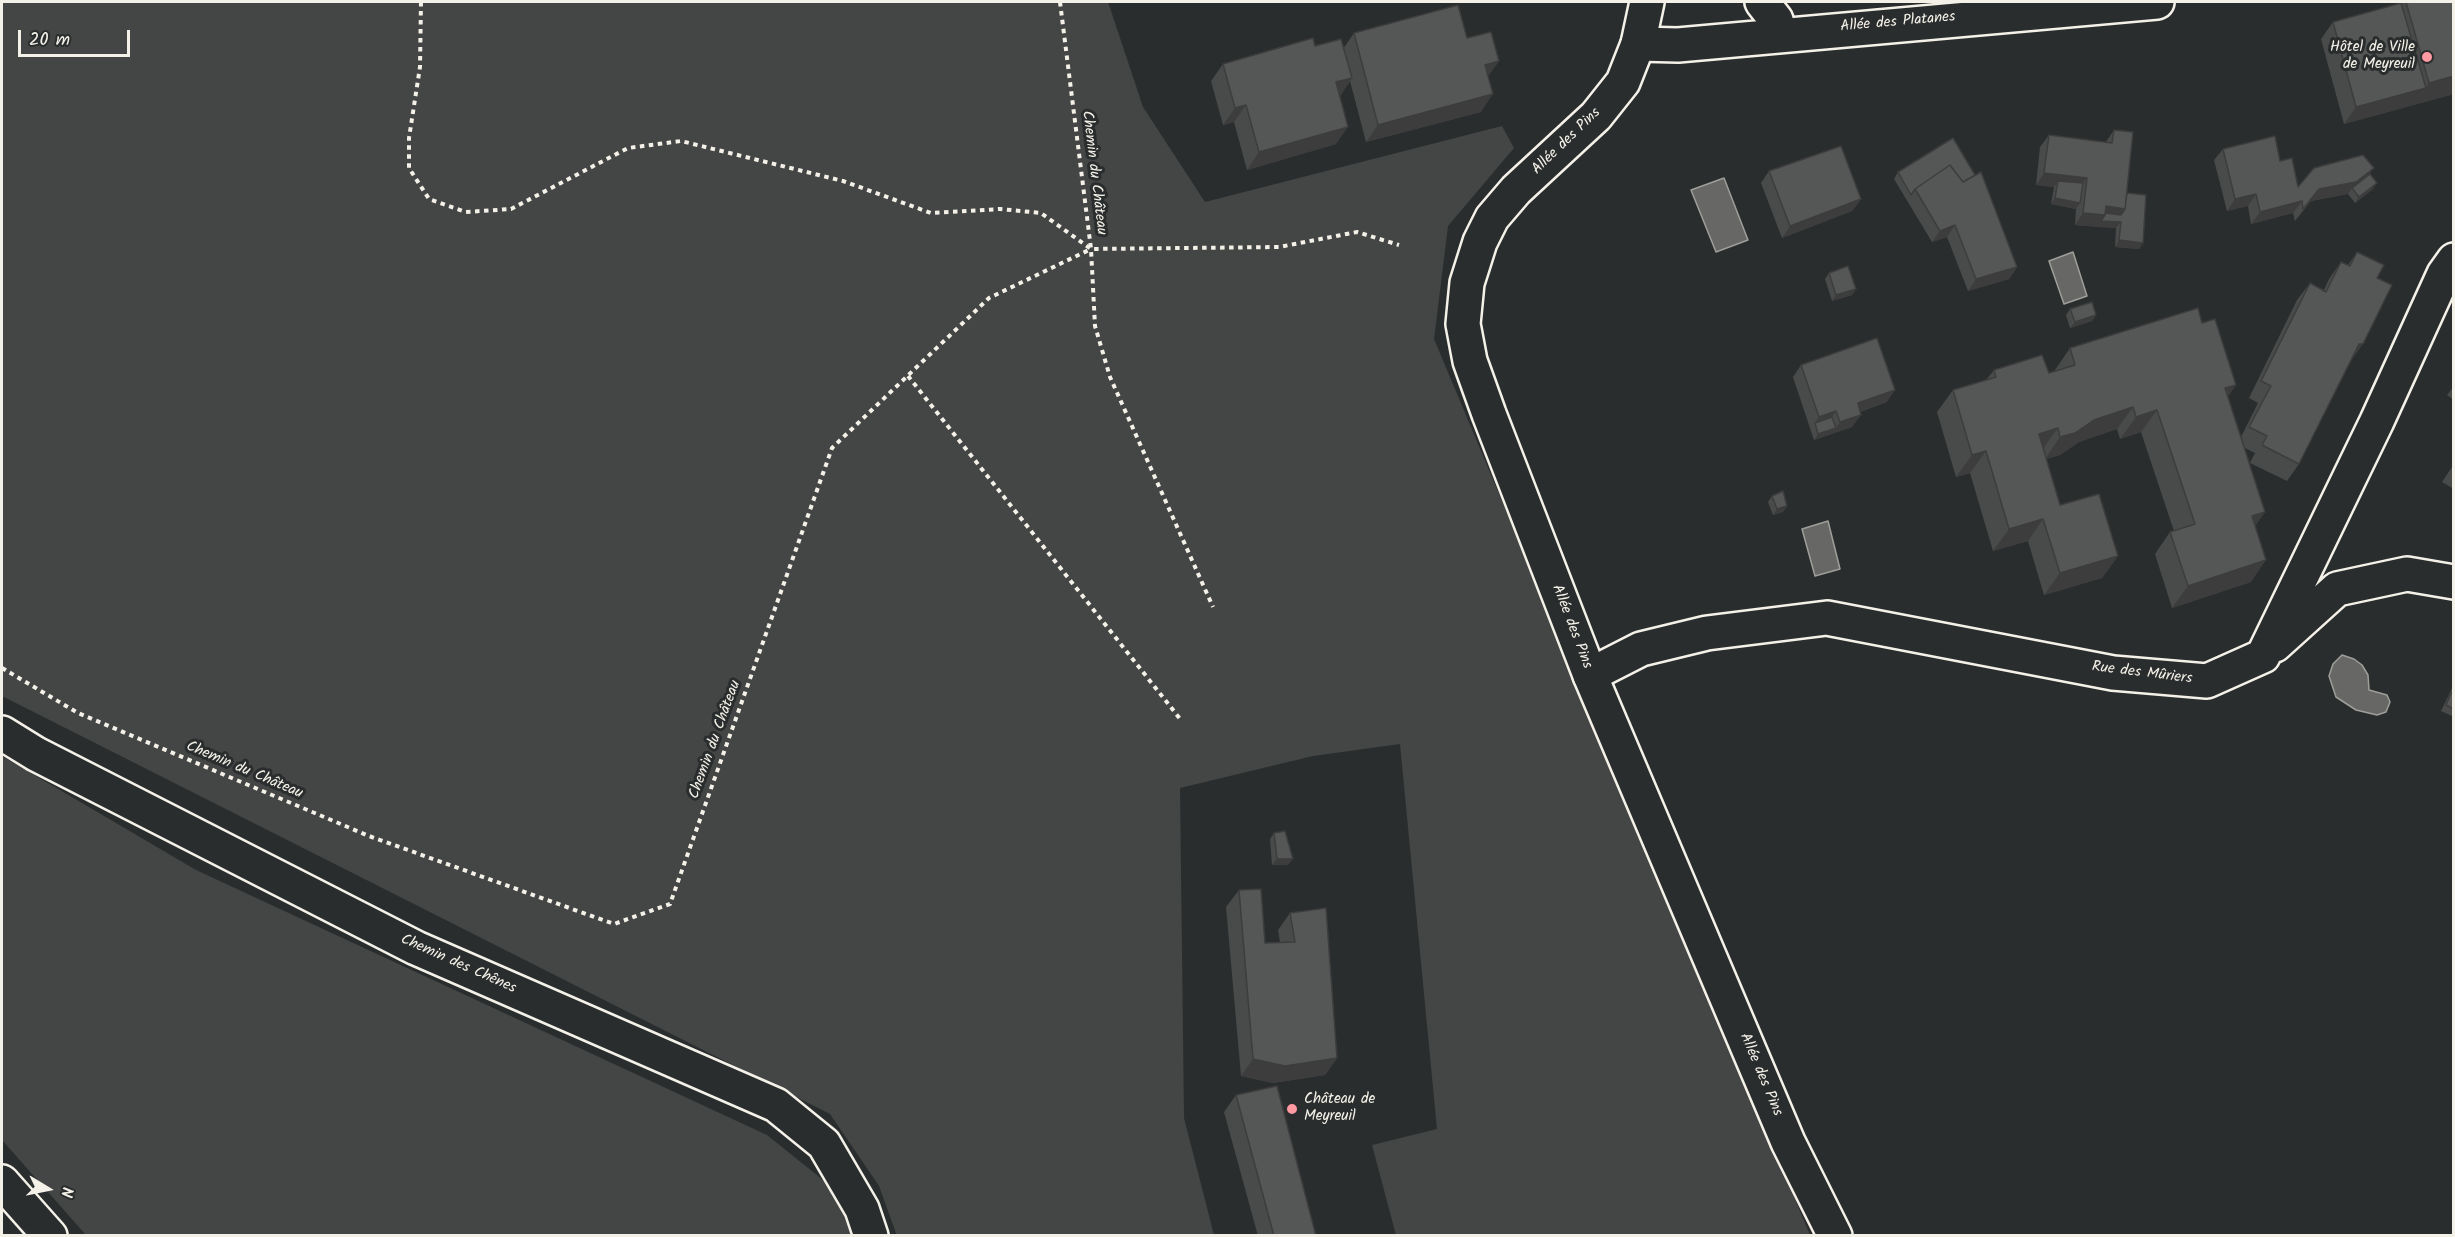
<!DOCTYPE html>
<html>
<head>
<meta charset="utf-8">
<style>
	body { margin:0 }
	#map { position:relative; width:2455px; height:1237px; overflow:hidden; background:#2a2d2e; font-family:Kalam,sans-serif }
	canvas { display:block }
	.frame { position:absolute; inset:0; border:3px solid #f4f1e8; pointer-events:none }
	.north { position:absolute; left:18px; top:1159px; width:60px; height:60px; -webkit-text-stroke:4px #2a2d2e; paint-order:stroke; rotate:100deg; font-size:16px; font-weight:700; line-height:24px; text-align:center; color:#f4f1e8 }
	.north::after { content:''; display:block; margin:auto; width:21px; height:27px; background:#f4f1e8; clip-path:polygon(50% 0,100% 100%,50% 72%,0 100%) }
	.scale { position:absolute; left:18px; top:30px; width:112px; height:27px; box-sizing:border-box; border:3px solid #f4f1e8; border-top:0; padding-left:8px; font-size:18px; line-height:21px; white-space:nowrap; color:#f4f1e8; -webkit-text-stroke:4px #2a2d2e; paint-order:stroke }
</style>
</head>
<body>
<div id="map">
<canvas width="2455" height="1237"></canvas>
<div class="frame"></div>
<div class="north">N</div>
<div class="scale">20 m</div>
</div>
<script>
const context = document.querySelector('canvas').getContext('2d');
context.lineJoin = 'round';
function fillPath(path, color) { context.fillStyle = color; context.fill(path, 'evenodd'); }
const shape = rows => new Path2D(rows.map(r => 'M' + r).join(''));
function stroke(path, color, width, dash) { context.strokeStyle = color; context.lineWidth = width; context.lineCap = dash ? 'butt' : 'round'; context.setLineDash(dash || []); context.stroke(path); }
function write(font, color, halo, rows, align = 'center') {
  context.font = font + ' Kalam,sans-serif'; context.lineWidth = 6; context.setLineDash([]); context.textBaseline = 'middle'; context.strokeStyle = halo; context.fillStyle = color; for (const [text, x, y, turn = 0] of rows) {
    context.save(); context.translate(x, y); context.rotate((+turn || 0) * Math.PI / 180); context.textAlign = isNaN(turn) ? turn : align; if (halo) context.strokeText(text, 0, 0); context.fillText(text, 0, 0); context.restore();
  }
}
const green = shape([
	[2,2,1108,2,1143,107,1205,202,1502,126,1514,148,1448,226,1434,339,1810,1235,1396,1235,1372,1145,1437,1129,1400,744,1313,756,1180,788,1184,1118,1214,1235,897,1236,879,1186,830,1114,2,696],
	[2,756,196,870,767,1135,838,1192,857,1235,86,1235,2,1140]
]);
const water = shape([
	[1724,178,1748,240,1716,252,1691,190,1724,178],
	[2073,252,2087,296,2064,304,2049,261,2073,252],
	[1828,521,1840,569,1815,576,1802,529,1828,521],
	[2342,655,2354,659,2362,665,2368,675,2369,690,2387,695,2390,702,2386,712,2377,715,2356,710,2336,697,2329,676,2333,664,2342,655]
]);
const path = shape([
	[421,2,420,67,409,138,409,168,429,199,466,212,511,209,628,148,681,141,843,181,931,213,1000,209,1041,213,1091,249,1279,247,1357,232,1399,245],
	[1060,2,1091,249,1095,326,1110,377,1213,607],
	[908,376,1181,720],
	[2,668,78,713,369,836,614,924,670,904,832,448,989,298,1091,249]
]);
const minor = shape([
	[1762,2,1776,20,1780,34],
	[1638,44,1678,45,2157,2],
	[2275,645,2337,589,2407,574,2454,582],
	[1590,675,1641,649,1707,633,1827,618,2113,673,2207,681,2263,656,2377,421,2444,274,2454,260]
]);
const tertiary = shape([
	[1647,2,1638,44,1623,82,1596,116,1516,190,1492,218,1480,242,1467,283,1463,324,1470,361,1489,414,1590,675,1788,1142,1835,1236],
	[2,733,36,754,416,948,776,1105,824,1144,862,1209,871,1236],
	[2,1182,50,1236]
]);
const wall = shape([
	[2402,2,2454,2,2454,94,2344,124,2321,39,2333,22,2401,3],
	[1354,33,1467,38,1499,61,1488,76,1481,112,1366,142,1350,81,1340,96,1336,144,1247,170,1234,122,1223,125,1211,81,1223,64,1315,46,1343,49],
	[2114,130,2127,193,2143,243,2139,249,2115,247,2116,228,2075,225,2076,209,2051,204,2054,187,2036,185,2040,147,2049,135,2106,142],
	[2223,149,2280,161,2298,187,2370,174,2373,189,2355,203,2348,194,2311,201,2295,221,2293,213,2251,224,2248,206,2227,211,2214,160],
	[1769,171,1861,199,1852,211,1782,238,1761,183],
	[1898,172,2017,267,2009,279,1968,291,1947,237,1932,242,1894,179],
	[2357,252,2377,278,2351,361,2299,464,2287,481,2250,463,2255,453,2245,448,2255,526,2251,582,2172,608,2155,554,2170,532,2174,531,2141,432,2120,439,2117,429,2079,442,2060,455,2046,459,2060,505,2118,556,2102,578,2044,595,2028,541,1993,551,1970,473,1956,477,1937,412,1953,390,1986,380,1994,370,2049,373,2055,371,2055,370,2070,348,2202,323,2236,385,2228,396,2241,437,2258,403,2249,398,2297,300,2310,283,2324,290,2329,279,2341,262,2348,265],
	[1829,273,1856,289,1852,295,1832,301,1825,279],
	[2070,309,2096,315,2092,321,2070,328,2066,315],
	[1801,365,1887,402,1860,412,1852,427,1814,440,1793,377],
	[2454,386,2454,400,2447,395],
	[2454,464,2454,489,2442,482],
	[1772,496,1787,506,1783,512,1773,515,1768,502],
	[2454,684,2454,717,2441,711],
	[1274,833,1288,865,1272,865,1270,839],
	[1239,890,1265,943,1280,942,1278,930,1290,913,1337,1058,1325,1075,1273,1083,1241,1076,1226,907],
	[1236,1095,1316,1236,1258,1236,1224,1112]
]);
const shadedWall = shape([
	[1499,61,1486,79,1485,65],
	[2454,76,2454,94,2413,105,2429,83],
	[1352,78,1340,96,1336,82],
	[2426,88,2413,105,2344,124,2356,107],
	[1493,94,1481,112,1366,142,1378,125],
	[1246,105,1234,122,1223,125,1235,108],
	[1348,127,1336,144,1247,170,1259,152],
	[2374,168,2365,180,2352,188,2348,194,2311,201,2295,221,2319,189],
	[2044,173,2087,178,2078,189,2058,181,2054,187,2036,185],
	[2377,183,2373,189,2355,203,2359,197],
	[2256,194,2248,206,2227,211,2235,199],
	[2055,198,2080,203,2076,209,2051,204],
	[1861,199,1852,211,1782,238,1790,226],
	[2302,201,2293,213,2251,224,2260,212],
	[2106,206,2125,209,2117,221,2102,219,2096,227,2075,225,2083,213],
	[2101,221,2121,222,2116,228,2096,227],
	[1955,225,1947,237,1932,242,1940,231],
	[2119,240,2143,243,2139,249,2115,247],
	[2017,267,2009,279,1968,291,1976,279],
	[1856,289,1852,295,1832,301,1836,295],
	[2096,315,2092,321,2070,328,2075,322],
	[2359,344,2363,344,2351,361,2347,361],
	[2236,385,2220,407,2225,388],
	[1895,390,1887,402,1850,415,1858,403],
	[2133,407,2117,429,2079,442,2060,455,2045,459,2060,437,2094,420],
	[2157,410,2141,432,2120,439,2136,417],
	[1836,411,1828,423,1815,423,1819,417],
	[1861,415,1852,427,1814,440,1818,434,1836,428,1840,422],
	[2058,428,2042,450,2039,434],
	[1986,451,1970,473,1956,477,1972,455],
	[1787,506,1783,512,1773,515,1777,509],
	[2265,512,2250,534,2252,516],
	[2043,519,2028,541,1993,551,2009,529],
	[2118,556,2102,578,2044,595,2060,573],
	[2266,560,2251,582,2172,608,2188,586],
	[1277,859,1293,859,1288,865,1272,865],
	[1337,1058,1325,1075,1273,1083,1241,1076,1253,1059]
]);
const building = shape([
	[2406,2,2454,2,2454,76,2429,83,2406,2],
	[2401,3,2426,88,2356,107,2333,22,2401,3],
	[1458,5,1467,38,1491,32,1499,61,1485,65,1493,94,1378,125,1354,33,1458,5],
	[1313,38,1315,46,1341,39,1352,78,1336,82,1348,127,1259,152,1246,105,1235,108,1223,64,1313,38],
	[2114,130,2133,132,2125,209,2106,206,2105,215,2083,213,2087,178,2044,173,2049,135,2112,143,2114,130],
	[2275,136,2280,161,2292,158,2298,187,2314,168,2363,155,2374,168,2356,182,2319,189,2303,209,2302,201,2260,212,2256,194,2235,199,2223,149,2275,136],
	[1953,138,1975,175,1963,182,1950,165,1915,189,1911,195,1898,172,1953,138],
	[1841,146,1861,199,1790,226,1769,171,1841,146],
	[1950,165,1963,182,1981,172,2017,267,1976,279,1955,225,1940,231,1915,189,1950,165],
	[2370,174,2377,183,2359,197,2352,188,2370,174],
	[2058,181,2083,183,2080,203,2055,198,2058,181],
	[2127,193,2146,195,2143,243,2119,240,2121,222,2101,221,2105,215,2105,213,2121,215,2125,209,2127,193],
	[2357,252,2384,265,2377,278,2392,285,2363,344,2359,344,2299,464,2262,445,2267,436,2249,427,2271,386,2261,381,2310,283,2326,292,2341,262,2350,266,2357,252],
	[1848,266,1856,289,1836,295,1829,273,1848,266],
	[2092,302,2096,315,2075,322,2070,309,2092,302],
	[2198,308,2202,323,2215,319,2236,385,2225,388,2265,512,2252,516,2266,560,2188,586,2170,532,2195,524,2157,410,2136,417,2133,407,2094,420,2075,433,2060,437,2058,428,2039,434,2060,505,2099,494,2118,556,2060,573,2043,519,2009,529,1986,451,1972,455,1953,390,1996,377,1994,370,2042,355,2049,373,2075,365,2070,348,2198,308],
	[1877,338,1895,390,1858,403,1861,415,1840,422,1836,411,1819,417,1801,365,1877,338],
	[1832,417,1836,428,1818,434,1815,423,1832,417],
	[1783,491,1787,506,1777,509,1772,496,1783,491],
	[2451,693,2454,694,2454,709,2446,705,2451,693],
	[1285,831,1293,859,1277,859,1274,833,1285,831],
	[1261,889,1265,943,1295,942,1290,913,1326,908,1337,1058,1285,1066,1253,1059,1239,890,1261,889],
	[1277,1086,1316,1236,1274,1236,1236,1095,1277,1086]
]);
const markers = [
	[2427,57,6,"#ff9aa2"],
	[1292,1109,6,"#ff9aa2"]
];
const streetNames = [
	["Allée des Platanes",1898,23,-5],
	["Allée des Pins",1567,142,-44],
	["Chemin du Château",1093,173,83],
	["Allée des Pins",1571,627,69],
	["Rue des Mûriers",2142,674,7],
	["Chemin du Château",716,740,-70],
	["Chemin du Château",244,771,23],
	["Chemin des Chênes",458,965,24],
	["Allée des Pins",1760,1075,67]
];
const poiNames = [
	["Hôtel de Ville",2415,48],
	["de Meyreuil",2415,65],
	["Château de",1304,1100,"left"],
	["Meyreuil",1304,1117,"left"]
];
fillPath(green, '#444645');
fillPath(water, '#676866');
stroke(water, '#9f9f9a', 1.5);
stroke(minor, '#f4f1e8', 38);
stroke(tertiary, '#f4f1e8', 38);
stroke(path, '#f4f1e8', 4, [4.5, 4.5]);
stroke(minor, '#2a2d2e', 33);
stroke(tertiary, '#2a2d2e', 33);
fillPath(wall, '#494b4a');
fillPath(shadedWall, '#3c3d3c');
fillPath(building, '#555756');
stroke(building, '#3c3d3c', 1.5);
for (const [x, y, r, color] of markers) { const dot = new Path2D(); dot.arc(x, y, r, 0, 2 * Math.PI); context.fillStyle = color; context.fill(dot); stroke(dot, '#2a2d2e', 2); }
write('15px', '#f4f1e8', '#2a2d2e', streetNames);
write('15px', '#f4f1e8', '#2a2d2e', poiNames, 'right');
</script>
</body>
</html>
